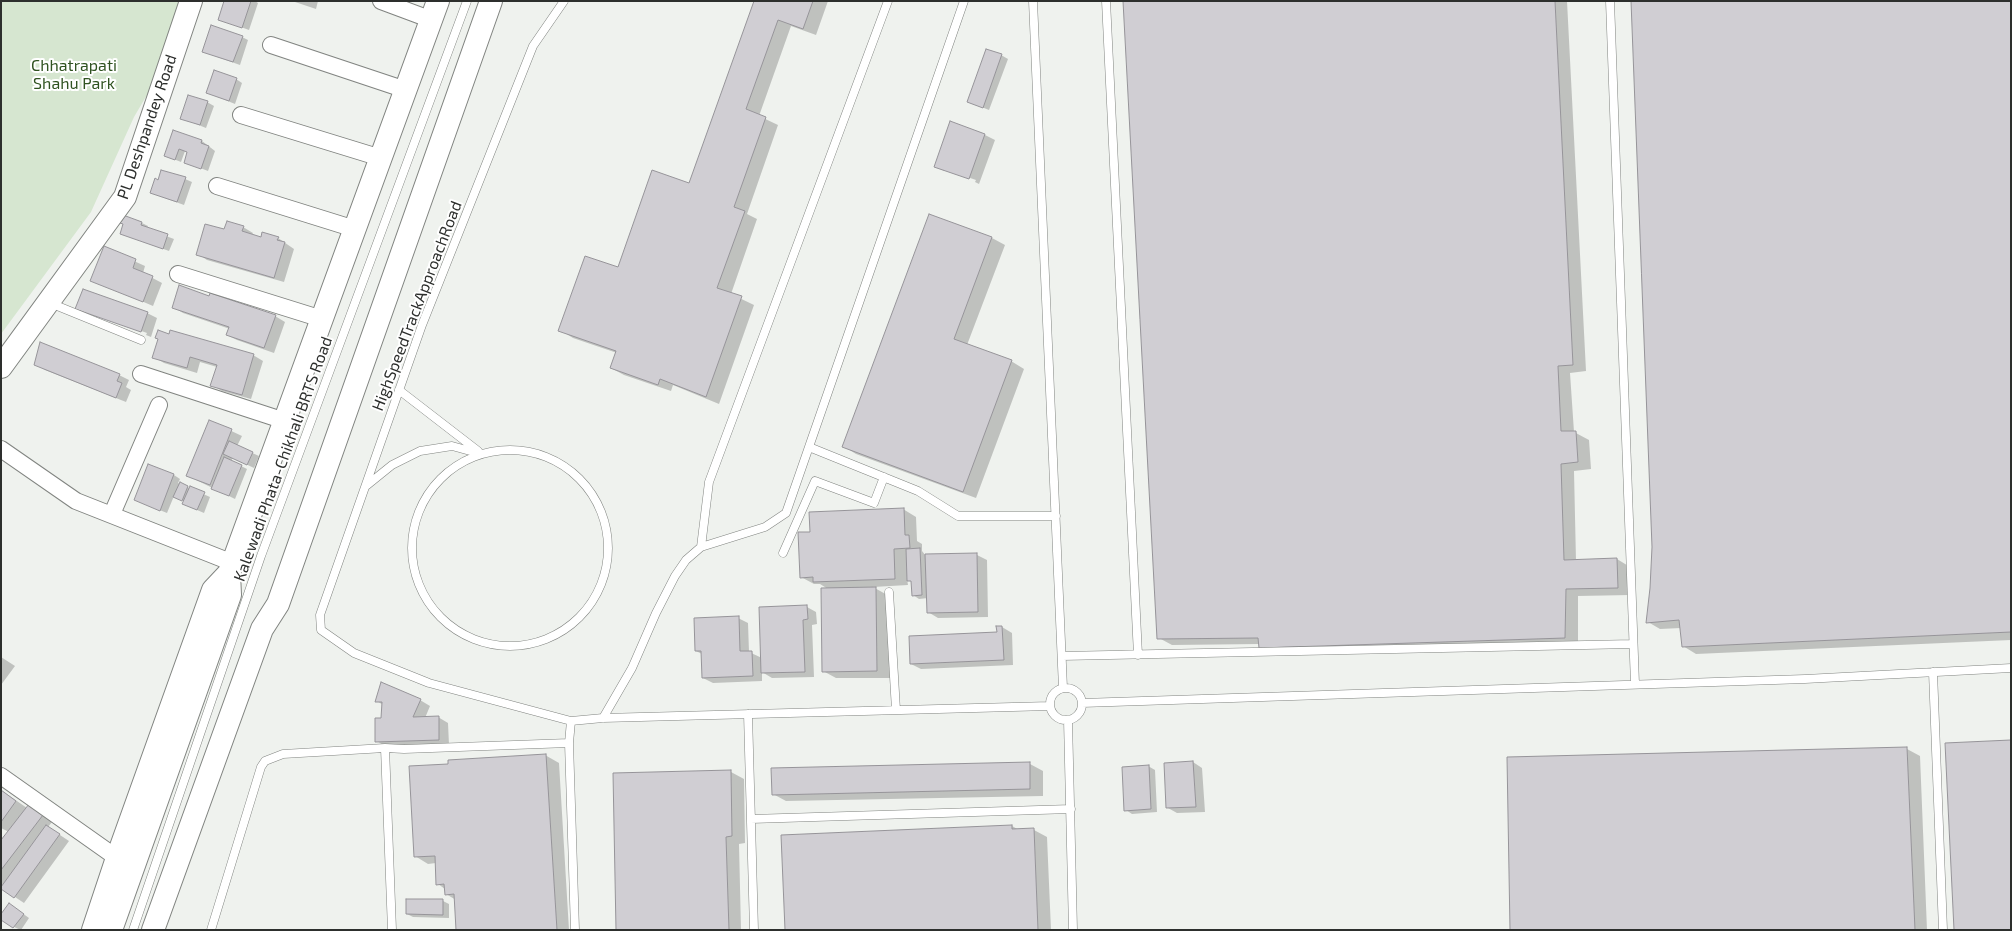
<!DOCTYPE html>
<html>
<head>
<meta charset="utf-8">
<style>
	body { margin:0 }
	#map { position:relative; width:2012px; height:931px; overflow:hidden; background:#eff2ee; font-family:"Exo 2",sans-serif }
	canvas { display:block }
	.frame { position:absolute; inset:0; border:2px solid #2d2f2d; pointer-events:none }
</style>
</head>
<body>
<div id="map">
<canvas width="2012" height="931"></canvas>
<div class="frame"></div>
</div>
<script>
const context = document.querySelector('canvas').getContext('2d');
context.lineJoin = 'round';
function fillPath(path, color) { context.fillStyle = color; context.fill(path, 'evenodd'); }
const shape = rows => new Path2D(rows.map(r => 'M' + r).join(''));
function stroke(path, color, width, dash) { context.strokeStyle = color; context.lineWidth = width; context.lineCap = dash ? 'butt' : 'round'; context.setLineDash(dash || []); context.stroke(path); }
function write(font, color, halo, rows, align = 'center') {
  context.font = font + ' "Exo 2",sans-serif'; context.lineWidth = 4; context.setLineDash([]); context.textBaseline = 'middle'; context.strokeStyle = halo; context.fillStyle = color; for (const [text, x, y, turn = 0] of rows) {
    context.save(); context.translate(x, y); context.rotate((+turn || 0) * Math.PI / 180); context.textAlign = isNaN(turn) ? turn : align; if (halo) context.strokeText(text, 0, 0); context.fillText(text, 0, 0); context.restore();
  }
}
const green = shape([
	[1,1,186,1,174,49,134,117,91,212,1,334]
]);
const shadow = shape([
	[225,1,255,1,258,3,249,30,219,19],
	[292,1,318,1,316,9],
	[755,1,828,1,816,35,791,26,759,116,778,125,747,214,757,219,731,294,754,305,719,404,673,385,671,391,624,375,611,368,617,353,573,338,560,330,618,269,690,184],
	[1125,1,1567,1,1586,371,1570,373,1574,432,1589,440,1591,469,1574,471,1576,561,1617,559,1630,567,1630,595,1578,596,1578,645,1274,655,1261,648,1260,644,1172,645,1159,638],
	[2011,1,2011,640,1696,654,1683,646,1681,628,1660,629,1648,622,1652,588,1653,547],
	[242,37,248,40,240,65,203,52],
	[1001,55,1008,59,989,110,969,102],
	[236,79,242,83,235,104,208,93],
	[207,102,214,106,206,128,181,118],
	[951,123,985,135,995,140,979,184,975,182,976,180,944,169,944,171,935,166],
	[174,132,202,141,215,151,208,171,185,162,188,152,185,151,181,162,166,156],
	[185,179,192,182,184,205,151,193],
	[930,215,992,238,1005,245,967,345,1011,361,1024,369,976,498,856,454,843,446],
	[123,217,142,223,148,226,147,229,174,239,169,251,122,234,125,224],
	[243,227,253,233,252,235,262,238,278,238,294,249,284,282,207,260,198,254],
	[105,248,145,266,143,273,162,283,153,306,92,280],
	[210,297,275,316,285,322,274,353,237,340,227,335,230,329,183,313,173,307],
	[77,309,147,313,157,318,151,337,146,335,147,333,85,311,85,314],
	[159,339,253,355,263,361,251,399,222,391,212,385,217,367,200,362,197,373,164,363,154,357],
	[35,364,119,375,129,380,126,387,131,390,126,402,45,370],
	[210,421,242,436,237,446,259,456,254,468,233,458,231,461,247,469,235,499,188,476],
	[149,466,174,475,180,479,178,483,210,497,204,513,190,507,185,501,174,496,167,513,135,500],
	[903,509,916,517,917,541,922,544,922,551,926,556,977,555,987,560,988,617,938,618,928,612,928,598,919,599,913,595,912,582,907,579,908,585,873,587,889,596,890,678,836,678,823,671,828,589,820,584,814,584,801,577,811,533],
	[807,607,816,612,817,624,812,625,814,677,772,678,762,672,762,681,713,683,703,678,702,654,696,651,738,618,748,623,749,652,762,658],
	[1002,627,1012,633,1013,665,921,669,911,664,998,634],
	[1,657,15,666,1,685],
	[420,700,430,706,425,718,438,717,448,723,449,745,386,747,377,741,382,719,383,705,377,701],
	[1907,749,1920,756,1927,930,1511,930],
	[545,755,559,763,569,930,458,930,456,900,446,894,445,889,438,884,436,863,428,864,415,856,449,765],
	[1193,762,1202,768,1205,812,1177,813,1168,808],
	[1030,764,1043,771,1043,796,786,801,773,794],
	[1148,766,1155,770,1157,812,1132,814,1126,810],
	[731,772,744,779,745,843,739,844,741,930,618,930],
	[1,790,27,808,39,812,52,822,48,827,69,841,24,903,15,897,1,885,1,840,9,832,1,828],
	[1012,826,1019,830,1034,830,1047,837,1051,930,787,930],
	[443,901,449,904,449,918,413,917,407,914],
	[15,908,29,918,21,930,14,927,1,918]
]);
const building = shape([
	[224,1,251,1,242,28,218,20,224,1],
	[754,1,813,1,803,29,778,20,746,109,766,117,734,207,745,211,717,288,742,296,706,397,660,379,658,385,610,368,616,351,558,331,585,256,618,267,652,170,689,183,754,1],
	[1123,1,1555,1,1573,365,1558,366,1561,431,1576,431,1578,462,1561,464,1564,560,1617,558,1618,588,1566,589,1565,638,1259,648,1258,638,1157,639,1123,1],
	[1631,1,2011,1,2011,632,1682,647,1679,620,1646,623,1650,588,1652,547,1631,1],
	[211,25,243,36,233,62,202,52,211,25],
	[986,49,1002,54,983,108,967,102,986,49],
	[214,70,237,78,229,101,206,93,214,70],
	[188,95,208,101,200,125,180,119,188,95],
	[950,121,985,134,969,179,934,167,950,121],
	[173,130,202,140,201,143,209,146,201,169,184,163,187,152,179,149,175,160,164,156,173,130],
	[161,170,186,177,177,202,150,193,155,178,158,180,161,170],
	[929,214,992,237,954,339,1012,360,963,492,842,447,929,214],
	[123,215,142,222,141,225,168,234,163,249,120,234,123,224,120,223,123,215],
	[227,221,244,226,242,231,261,237,262,232,279,237,277,240,285,242,274,278,196,255,205,224,224,229,227,221],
	[104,246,136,259,133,268,153,276,143,302,90,281,104,246],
	[179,285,209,296,210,293,276,315,264,348,226,335,229,327,172,308,179,285],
	[83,289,148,312,141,332,75,309,83,289],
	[158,330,169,334,170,330,254,354,242,395,210,386,217,365,190,357,187,368,152,358,158,339,155,338,158,330],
	[40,342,120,374,117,381,122,383,116,398,34,365,40,342],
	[209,420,232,429,210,485,186,476,209,420],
	[229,441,253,452,247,465,223,454,229,441],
	[224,457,242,465,229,496,211,489,224,457],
	[148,464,174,474,160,511,134,500,148,464],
	[180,482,188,486,182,501,173,497,180,482],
	[190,486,205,492,197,510,182,504,190,486],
	[904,508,905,535,909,535,910,548,894,549,895,579,813,582,813,577,800,578,798,532,810,532,809,512,904,508],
	[920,548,922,595,912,596,911,581,907,581,906,549,920,548],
	[977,553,978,612,927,613,925,554,977,553],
	[876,587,877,671,822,672,821,588,876,587],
	[807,605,808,619,803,620,805,672,761,673,759,607,807,605],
	[739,616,740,651,752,651,753,676,702,678,701,651,695,651,694,618,739,616],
	[996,626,1002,626,1004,660,910,664,909,636,997,632,996,626],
	[381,682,421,699,413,717,439,716,439,740,375,742,375,718,381,718,382,702,375,702,381,682],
	[2011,740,2011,930,1954,930,1945,743,2011,740],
	[1907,747,1915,930,1510,930,1507,757,1907,747],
	[546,754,557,930,456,930,454,894,445,895,444,884,436,885,435,856,414,857,409,766,448,764,448,760,546,754],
	[1193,761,1196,807,1166,808,1164,763,1193,761],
	[1030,762,1030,789,772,795,771,768,1030,762],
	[1149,765,1151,809,1124,811,1122,767,1149,765],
	[731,770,732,836,726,837,729,930,616,930,613,773,731,770],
	[1,790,16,801,1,822,1,790],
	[29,804,43,815,1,870,1,840,29,804],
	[46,825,60,834,14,898,1,889,1,887,46,825],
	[1012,825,1012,829,1034,828,1038,930,785,930,781,835,1012,825],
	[406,899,443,899,443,915,406,914,406,899],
	[9,903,24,914,13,928,1,920,1,914,9,903]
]);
const lane = shape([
	[564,1,533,46,422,325,320,615,321,630,354,653,429,683,571,721,603,718,1050,706],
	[888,1,709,482,701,547,765,527,786,513,964,1],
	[1033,1,1063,688],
	[1106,1,1138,655],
	[1610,1,1635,684],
	[50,303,141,340],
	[399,390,478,451],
	[809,447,918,491,958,516,1056,516],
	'412 548a98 98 0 1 1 196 0a98 98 0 1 1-196 0Z',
	[366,486,392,465,420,451,452,446,481,454],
	[783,553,815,481,874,503,884,477],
	[889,592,896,710],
	[1062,656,1633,644],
	[1933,672,1943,930],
	'1050 704a16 16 0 1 1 32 0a16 16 0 1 1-32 0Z',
	[1082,703,1805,679,2011,668],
	[748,714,754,930],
	[603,718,632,668,656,613,675,576,686,560,701,547],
	[1068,720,1073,930],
	[571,721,569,743,575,930],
	[751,819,1071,809],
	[133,930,261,556,467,1],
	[211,930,261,767,265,761,283,754,385,748],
	[392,930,385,748,404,749,569,743]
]);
const street = shape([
	[381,1,432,20],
	[271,45,406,90],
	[241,115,381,158],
	[217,186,355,229],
	[178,274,322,319],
	[141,374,285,421],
	[1,449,76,501,233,563],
	[112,514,159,405],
	[1,776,117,858]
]);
const secondary = shape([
	[1,367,125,197,191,1],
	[93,930,117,858,213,590,229,573],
	[111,930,230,595,229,573,438,1],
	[153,930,262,629,278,604,491,1]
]);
const parkNames = [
	["Chhatrapati",74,66],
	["Shahu Park",74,84]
];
const streetNames = [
	["PL Deshpandey Road",147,127,-71],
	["HighSpeedTrackApproachRoad",417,306,-69],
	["Kalewadi Phata-Chikhali BRTS Road",283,459,-70]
];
fillPath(green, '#d6e6d0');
fillPath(shadow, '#0003');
fillPath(building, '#d0ced3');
stroke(building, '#969499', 1);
stroke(lane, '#818480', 9);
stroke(street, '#818480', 18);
stroke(secondary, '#818480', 24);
stroke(lane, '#fff', 8);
stroke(street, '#fff', 16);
stroke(secondary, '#fff', 22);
write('16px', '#305321', '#fff', parkNames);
write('16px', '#2d2f2d', '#fff', streetNames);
</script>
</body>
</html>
